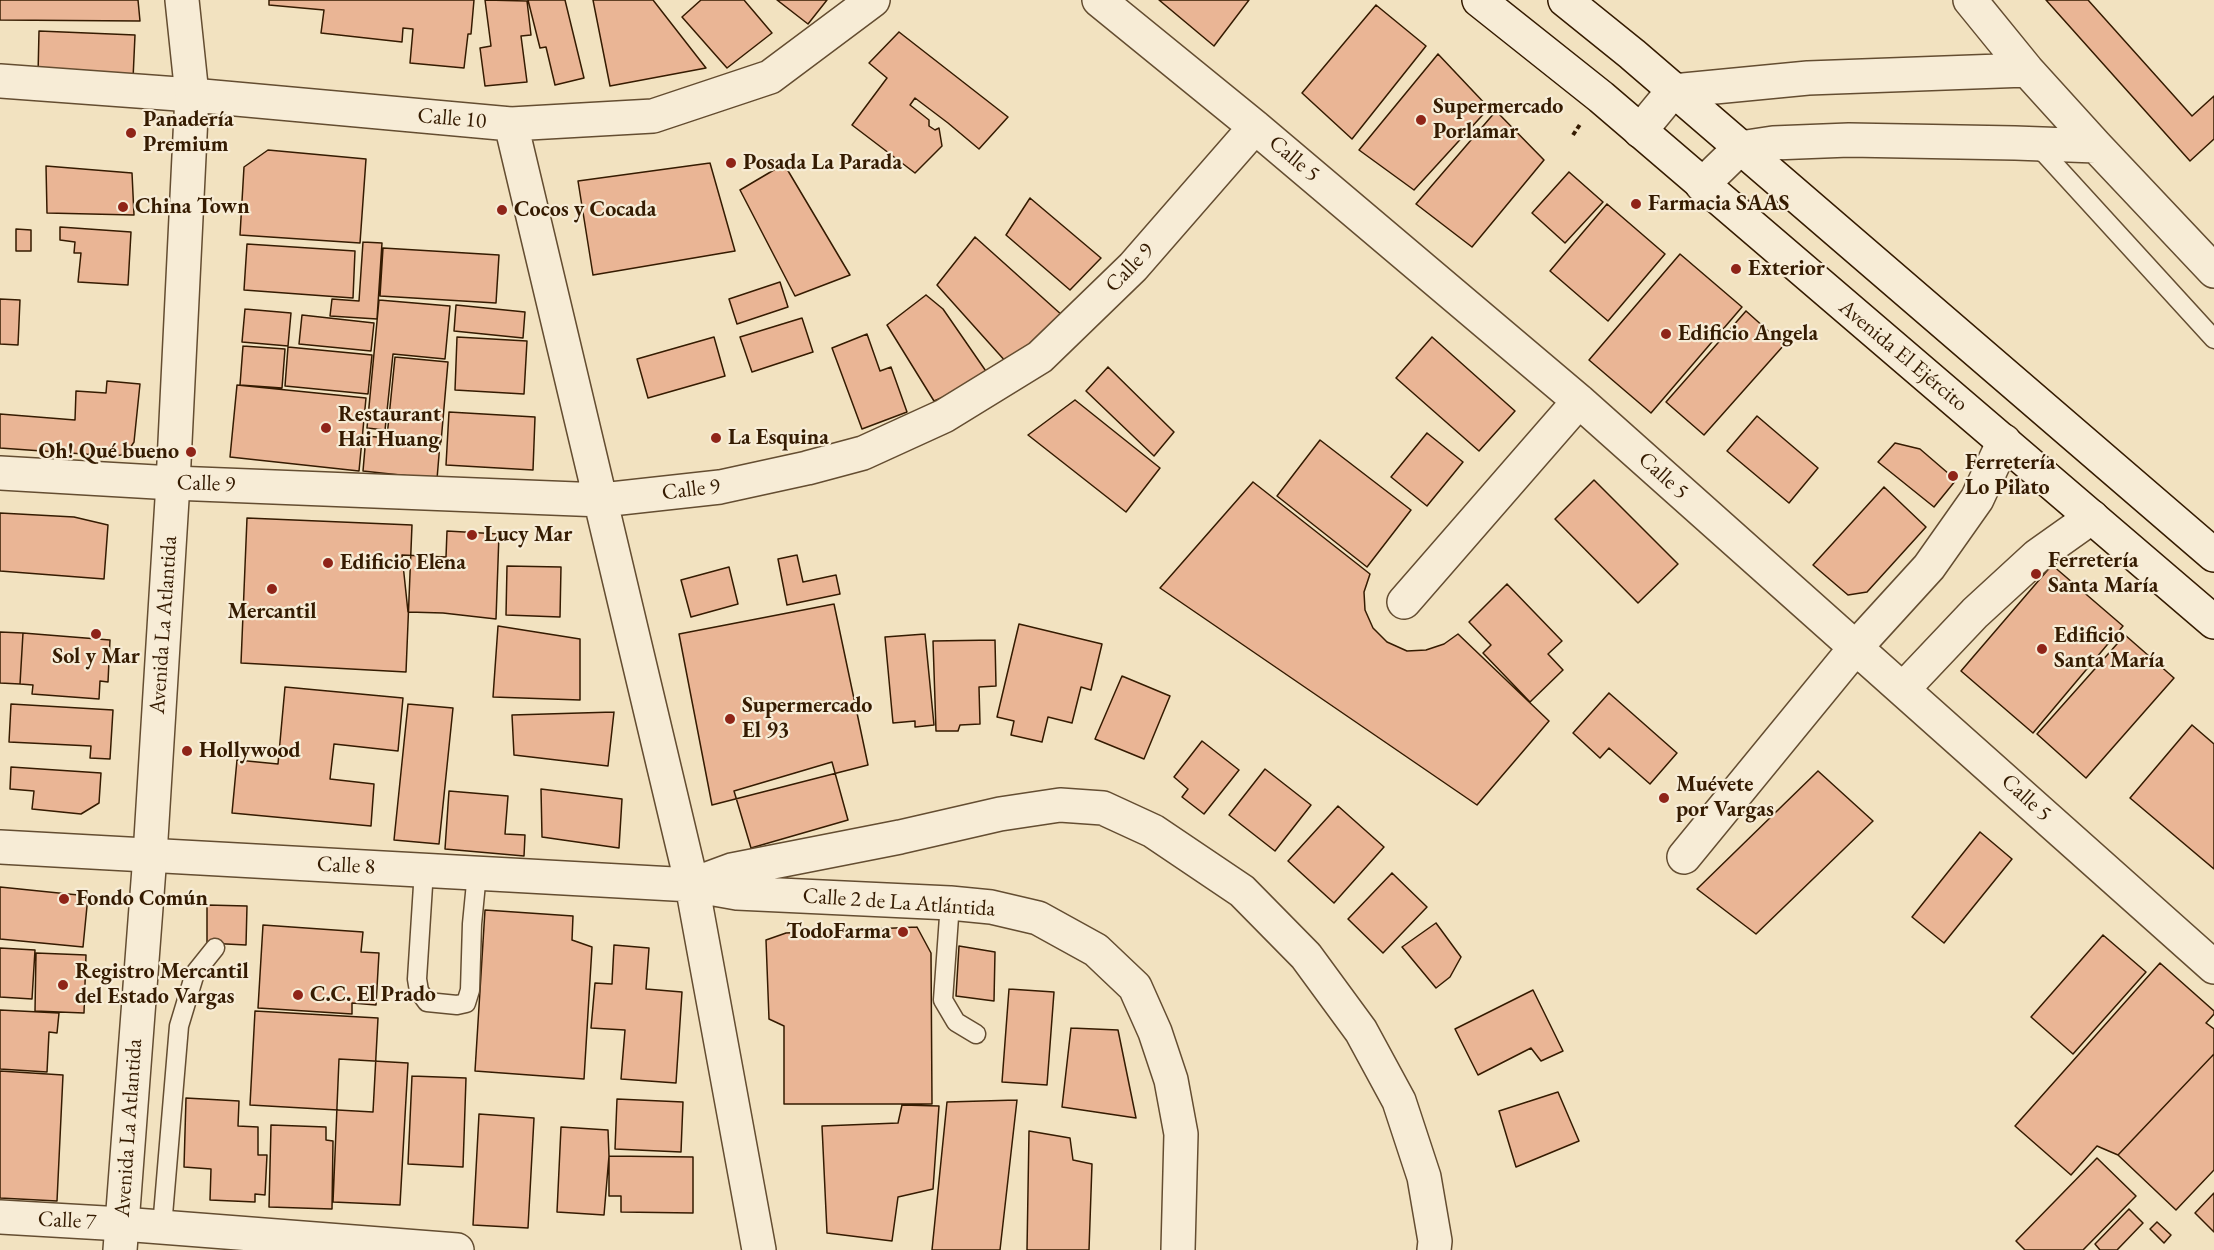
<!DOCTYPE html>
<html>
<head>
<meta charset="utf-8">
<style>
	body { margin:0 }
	canvas { display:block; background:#f2e2c0 }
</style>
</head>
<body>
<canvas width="2214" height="1250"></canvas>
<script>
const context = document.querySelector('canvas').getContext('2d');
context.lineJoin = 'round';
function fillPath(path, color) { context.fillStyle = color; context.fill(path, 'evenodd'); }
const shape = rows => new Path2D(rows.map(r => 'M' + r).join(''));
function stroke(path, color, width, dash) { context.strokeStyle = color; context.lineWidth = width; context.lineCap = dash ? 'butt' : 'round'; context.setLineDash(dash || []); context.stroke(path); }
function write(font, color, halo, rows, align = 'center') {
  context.font = font + ' "EB Garamond",serif'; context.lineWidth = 4.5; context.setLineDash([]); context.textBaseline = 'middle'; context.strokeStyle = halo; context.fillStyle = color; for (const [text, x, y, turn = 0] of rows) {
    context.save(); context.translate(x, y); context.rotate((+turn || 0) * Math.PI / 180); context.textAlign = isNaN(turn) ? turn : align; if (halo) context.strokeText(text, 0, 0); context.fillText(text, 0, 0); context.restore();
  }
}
const building = shape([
	[0,0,138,0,140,21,0,20,0,0],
	[269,0,474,0,471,34,468,34,464,68,410,63,413,29,403,28,402,42,321,33,324,10,269,5,269,0],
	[485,0,527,1,531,35,521,36,527,82,485,86,480,48,491,46,485,0],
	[528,0,565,0,584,78,555,85,546,47,540,48,528,0],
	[593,0,653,0,706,68,610,86,593,0],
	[701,0,744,0,772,33,727,68,682,17,701,0],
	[777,0,827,0,808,24,777,0],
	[1159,0,1249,0,1214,46,1159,0],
	[2046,0,2088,0,2192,116,2214,96,2214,139,2190,161,2046,0],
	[1376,5,1426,46,1352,139,1302,93,1376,5],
	[39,31,135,35,133,79,38,75,39,31],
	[899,32,1008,117,979,149,948,123,915,98,910,105,929,120,929,126,935,130,939,128,942,146,915,173,852,125,887,78,869,63,899,32],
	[1438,54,1489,108,1414,190,1359,150,1438,54],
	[1496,111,1544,160,1472,247,1416,204,1496,111],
	[268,150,366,159,360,243,240,235,244,167,268,150],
	[710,163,735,251,593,275,578,181,710,163],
	[784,164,850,275,795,296,740,190,784,164],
	[46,166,132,173,134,215,47,213,46,166],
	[1569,172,1603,202,1565,243,1532,213,1569,172],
	[1030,198,1101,258,1070,290,1006,235,1030,198],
	[1607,204,1665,254,1608,321,1550,271,1607,204],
	[60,227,131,232,128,285,78,282,81,253,74,253,75,242,60,240,60,227],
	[16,229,31,230,31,251,16,251,16,229],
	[975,237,1063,316,1007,363,937,285,975,237],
	[363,242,382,243,377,319,330,316,332,299,359,301,363,242],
	[247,244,355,251,353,298,244,290,247,244],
	[383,248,499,255,496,303,380,296,383,248],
	[1680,254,1742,307,1651,413,1589,360,1680,254],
	[780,282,788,307,737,324,729,299,780,282],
	[926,295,943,309,990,377,934,401,887,325,926,295],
	[0,299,20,300,18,345,0,344,0,299],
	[379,300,450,306,445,359,393,354,385,430,367,428,379,300],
	[456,305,525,312,523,338,454,331,456,305],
	[245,309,291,313,288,346,242,342,245,309],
	[1746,311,1784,345,1704,435,1666,402,1746,311],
	[302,315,374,323,371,351,299,344,302,315],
	[802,318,813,352,752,372,740,337,802,318],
	[867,334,880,371,891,367,907,412,862,429,832,348,867,334],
	[457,337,527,341,524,394,455,390,457,337],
	[714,337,725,376,648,398,637,359,714,337],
	[1432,337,1515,411,1479,451,1396,378,1432,337],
	[243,346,285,349,282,388,240,385,243,346],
	[288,347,372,355,368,394,285,386,288,347],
	[395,357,448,362,441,442,387,437,395,357],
	[1108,367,1174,432,1154,456,1086,391,1108,367],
	[107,381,140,384,134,442,128,451,121,455,112,456,0,448,0,414,75,420,76,391,106,393,107,381],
	[237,385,366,398,359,471,230,457,237,385],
	[1075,400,1160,468,1126,512,1028,435,1075,400],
	[449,412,535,417,533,470,446,465,449,412],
	[1757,416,1818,468,1789,503,1727,451,1757,416],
	[1427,433,1463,462,1427,506,1391,477,1427,433],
	[366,436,440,443,437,479,363,471,366,436],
	[1320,440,1411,510,1367,567,1277,496,1320,440],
	[1895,443,1920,449,1956,480,1934,507,1878,462,1895,443],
	[1594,480,1678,564,1638,603,1555,519,1594,480],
	[1253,482,1370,574,1364,592,1365,610,1373,628,1387,642,1407,651,1426,650,1444,644,1458,634,1549,721,1477,805,1160,588,1253,482],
	[1884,487,1926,527,1867,592,1848,595,1813,565,1884,487],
	[0,513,74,517,108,525,104,579,0,571,0,513],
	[247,518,412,525,406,672,241,663,247,518],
	[447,531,499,534,496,619,443,613,408,612,402,555,446,557,447,531],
	[797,555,803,582,836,575,840,594,787,605,778,559,797,555],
	[2052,565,2123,626,2033,733,1961,671,2052,565],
	[507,566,561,567,560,617,506,615,507,566],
	[729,567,738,604,691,617,681,580,729,567],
	[1507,584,1562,641,1548,654,1563,670,1530,702,1483,653,1491,645,1469,622,1507,584],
	[834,604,868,765,712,805,679,634,834,604],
	[1019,624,1102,644,1091,690,1081,687,1072,723,1048,717,1042,742,1011,735,1014,721,997,717,1019,624],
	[498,626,580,639,580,700,493,697,498,626],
	[0,632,23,633,20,684,0,683,0,632],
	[23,633,110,640,108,682,100,681,99,699,32,694,33,685,20,684,23,633],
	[925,634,934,725,915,727,915,721,893,723,885,637,925,634],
	[2125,635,2174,678,2086,778,2037,734,2125,635],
	[995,640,996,686,979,687,980,724,960,725,958,731,936,731,933,641,995,640],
	[1122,676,1170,696,1144,759,1095,739,1122,676],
	[285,687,403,698,398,751,334,744,330,779,374,784,371,826,232,813,237,760,278,764,285,687],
	[1609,693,1677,753,1650,784,1609,748,1600,758,1573,733,1609,693],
	[11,704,113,710,110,759,90,758,91,746,9,742,11,704],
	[408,704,453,708,439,844,394,840,408,704],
	[614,712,608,766,514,755,512,715,614,712],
	[2192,725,2214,744,2214,869,2130,798,2192,725],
	[1202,741,1239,770,1204,814,1182,797,1188,789,1174,777,1202,741],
	[832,762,848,820,751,848,734,791,832,762],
	[11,767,101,773,99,803,81,814,32,809,34,791,10,789,11,767],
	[1265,769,1311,805,1275,851,1229,815,1265,769],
	[1818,771,1873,821,1756,934,1697,889,1818,771],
	[541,789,622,799,619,848,542,837,541,789],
	[449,791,508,796,505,834,525,835,524,856,445,849,449,791],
	[1338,806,1384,847,1334,903,1288,861,1338,806],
	[1980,832,2012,859,1944,943,1912,917,1980,832],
	[1392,873,1427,907,1383,953,1348,919,1392,873],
	[0,887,88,896,83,947,0,939,0,887],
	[207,905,247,906,246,945,207,943,207,905],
	[485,910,573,916,572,940,592,947,584,1079,475,1071,485,910],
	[1436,923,1461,957,1450,977,1436,988,1402,947,1436,923],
	[263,925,363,932,361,952,379,953,376,1005,352,1003,352,1014,258,1008,263,925],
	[917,927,931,953,932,1104,784,1104,784,1026,769,1019,766,940,786,933,917,927],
	[2103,935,2146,972,2073,1054,2031,1017,2103,935],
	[614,945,649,948,646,989,682,992,676,1083,621,1079,625,1030,591,1028,595,983,612,984,614,945],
	[959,946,995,952,994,1001,956,996,959,946],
	[0,948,35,950,32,999,0,997,0,948],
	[36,953,86,955,84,1013,35,1011,36,953],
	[2160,963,2214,1011,2214,1014,2206,1023,2214,1029,2214,1054,2118,1155,2097,1146,2071,1175,2015,1126,2160,963],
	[1009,989,1054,992,1047,1085,1002,1082,1009,989],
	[1533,990,1563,1051,1541,1061,1531,1048,1478,1075,1455,1029,1533,990],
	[0,1010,59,1013,57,1033,49,1032,47,1072,0,1069,0,1010],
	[255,1011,378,1018,373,1112,250,1105,255,1011],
	[1071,1028,1118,1030,1136,1118,1062,1107,1071,1028],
	[2214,1054,2214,1170,2176,1210,2118,1155,2214,1054],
	[339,1059,408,1063,400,1205,333,1202,339,1059],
	[0,1071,63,1075,57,1201,0,1198,0,1071],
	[412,1076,466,1078,463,1167,408,1164,412,1076],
	[1558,1092,1579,1141,1516,1167,1499,1111,1558,1092],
	[186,1098,239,1101,238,1126,258,1127,258,1155,267,1155,265,1195,255,1194,255,1202,210,1200,211,1169,184,1167,186,1098],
	[617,1099,683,1102,681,1152,615,1149,617,1099],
	[1017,1100,1000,1250,932,1250,947,1102,1017,1100],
	[902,1105,939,1106,933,1189,898,1197,892,1241,827,1233,822,1126,898,1123,902,1105],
	[479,1114,534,1118,528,1228,473,1225,479,1114],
	[271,1125,326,1127,326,1140,333,1141,332,1209,269,1207,271,1125],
	[561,1127,608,1130,609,1156,604,1215,557,1212,561,1127],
	[1029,1131,1070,1138,1073,1160,1092,1164,1089,1250,1027,1250,1029,1131],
	[609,1156,693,1157,693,1213,621,1212,621,1196,609,1196,609,1156],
	[2097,1158,2136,1196,2083,1250,2025,1250,2016,1241,2097,1158],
	[2214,1193,2214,1232,2195,1213,2214,1193],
	[2129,1209,2143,1223,2117,1250,2100,1250,2095,1244,2129,1209],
	[2157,1222,2171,1235,2164,1243,2150,1229,2157,1222]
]);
const path = shape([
	[1573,135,1581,123]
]);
const service = shape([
	[2033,145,2045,154,2214,339],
	[424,870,417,979,419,991,427,1002,457,1005,466,1003,470,990,472,924,477,873],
	[950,903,943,1000,956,1022,976,1034],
	[162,1227,179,1026,195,973,215,948]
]);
const minor = shape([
	[1099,0,1255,127,1579,401,2214,967],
	[1970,0,2027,70,2096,146,2214,271],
	[0,81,192,95,511,124,653,116,770,77,873,0],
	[511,124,692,885,759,1250],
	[1640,131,1673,91,1808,78,2027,70],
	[1702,185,1740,148,1773,143,1849,140,2015,143,2096,146],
	[0,473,173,483,602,500,720,487,807,468,863,453,944,416,1040,357,1133,267,1255,127],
	[1404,602,1579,401],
	[1904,688,1975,613,2037,556,2092,517],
	[0,847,692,885,737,893,950,903,991,907,1038,918,1096,950,1135,987,1155,1032,1171,1080,1181,1134,1178,1250],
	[1684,857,1856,647,1929,567,1977,499,2004,441],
	[694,884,732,870,900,837,1000,814,1060,805,1103,808,1153,831,1242,891,1306,956,1361,1031,1399,1101,1424,1177,1435,1241,1434,1250],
	[0,1217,122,1224,457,1250]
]);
const tertiary = shape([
	[120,1250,150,855,173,483,192,95,182,0]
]);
const secondary = shape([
	[1479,0,1601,97,2214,622],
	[1565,0,1632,54,2214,555]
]);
const markers = [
	[1421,120,6,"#8f2418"],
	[131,133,6,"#8f2418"],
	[731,163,6,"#8f2418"],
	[1636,204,6,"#8f2418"],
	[123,207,6,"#8f2418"],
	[502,210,6,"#8f2418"],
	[1736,269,6,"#8f2418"],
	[1666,334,6,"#8f2418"],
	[326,428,6,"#8f2418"],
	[716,438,6,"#8f2418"],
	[191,452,6,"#8f2418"],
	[1953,476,6,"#8f2418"],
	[472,535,6,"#8f2418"],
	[328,563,6,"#8f2418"],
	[2036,574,6,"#8f2418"],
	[272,589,6,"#8f2418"],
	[96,634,6,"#8f2418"],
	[2042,649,6,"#8f2418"],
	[730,719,6,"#8f2418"],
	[187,751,6,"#8f2418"],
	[1664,798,6,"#8f2418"],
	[64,899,6,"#8f2418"],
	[903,932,6,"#8f2418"],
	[63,985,6,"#8f2418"],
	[298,995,6,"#8f2418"]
];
const poiNames = [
	["Supermercado",1433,107],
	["Porlamar",1433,132],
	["Panadería",143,120],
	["Premium",143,145],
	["Posada La Parada",743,163],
	["Farmacia SAAS",1648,204],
	["China Town",135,207],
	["Cocos y Cocada",514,210],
	["Exterior",1748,269],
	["Edificio Angela",1678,334],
	["Restaurant",338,415],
	["Hai Huang",338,440],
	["La Esquina",728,438],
	["Oh! Qué bueno",179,452,"right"],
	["Ferretería",1965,463],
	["Lo Pilato",1965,488],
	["Lucy Mar",484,535],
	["Ferretería",2048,561],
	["Santa María",2048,586],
	["Edificio Elena",340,563],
	["Mercantil",272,612,"center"],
	["Edificio",2054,636],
	["Santa María",2054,661],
	["Sol y Mar",96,657,"center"],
	["Supermercado",742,706],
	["El 93",742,731],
	["Hollywood",199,751],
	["Muévete",1676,785],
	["por Vargas",1676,810],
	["Fondo Común",76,899],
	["TodoFarma",891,932,"right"],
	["Registro Mercantil",75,972],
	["del Estado Vargas",75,997],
	["C.C. El Prado",310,995]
];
const streetNames = [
	["Calle 10",452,119,5],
	["Calle 5",1294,159,40],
	["Calle 9",1130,268,-46],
	["Avenida El Ejército",1903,356,40],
	["Calle 5",1663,476,42],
	["Calle 9",206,484,2],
	["Calle 9",691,490,-7],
	["Avenida La Atlantida",164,625,-86],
	["Calle 5",2026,798,42],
	["Calle 8",346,866,3],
	["Calle 2 de La Atlántida",899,903,4],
	["Avenida La Atlantida",129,1128,-86],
	["Calle 7",67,1221,3]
];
fillPath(building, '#eab595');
stroke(building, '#351b01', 1.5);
stroke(service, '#644d31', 21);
stroke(minor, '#644d31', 36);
stroke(tertiary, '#644d31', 36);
stroke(secondary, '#351b01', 36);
stroke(path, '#351b01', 4, [4.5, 3]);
stroke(service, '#f7ecd6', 18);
stroke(minor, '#f7ecd6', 33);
stroke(tertiary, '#f7ecd6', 33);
stroke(secondary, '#f7ecd6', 33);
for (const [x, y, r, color] of markers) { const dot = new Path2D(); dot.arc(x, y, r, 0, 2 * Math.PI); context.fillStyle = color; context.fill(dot); stroke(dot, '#f7ecd6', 2); }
write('bold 22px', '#351b01', '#f7ecd6', poiNames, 'left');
write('22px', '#351b01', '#f7ecd6', streetNames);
</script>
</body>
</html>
